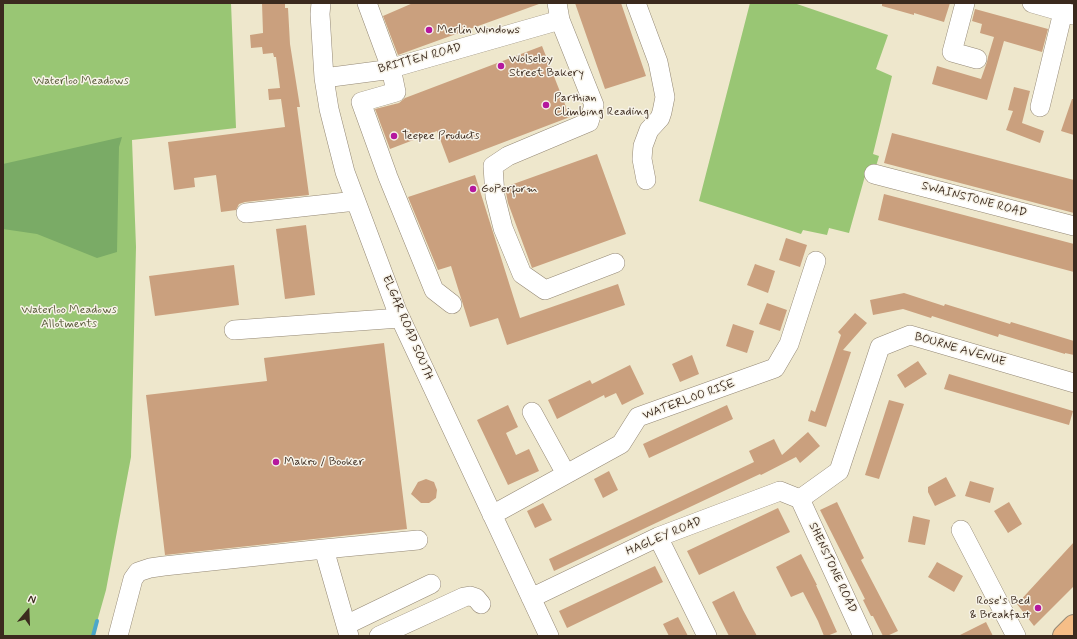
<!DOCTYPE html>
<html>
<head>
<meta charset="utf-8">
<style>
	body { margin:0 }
	#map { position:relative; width:1077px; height:639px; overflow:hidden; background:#eee7cc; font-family:Mynerve,sans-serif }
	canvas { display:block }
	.frame { position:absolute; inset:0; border:4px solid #3b2a1e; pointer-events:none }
	.north { position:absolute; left:8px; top:591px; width:40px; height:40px; -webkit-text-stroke:3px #f7f3e8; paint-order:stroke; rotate:19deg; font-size:11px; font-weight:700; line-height:16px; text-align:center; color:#3b2a1e }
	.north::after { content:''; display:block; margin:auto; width:14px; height:18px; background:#3b2a1e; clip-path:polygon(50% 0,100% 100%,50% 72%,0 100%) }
</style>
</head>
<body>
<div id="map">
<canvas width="1077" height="639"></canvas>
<div class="frame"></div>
<div class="north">N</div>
</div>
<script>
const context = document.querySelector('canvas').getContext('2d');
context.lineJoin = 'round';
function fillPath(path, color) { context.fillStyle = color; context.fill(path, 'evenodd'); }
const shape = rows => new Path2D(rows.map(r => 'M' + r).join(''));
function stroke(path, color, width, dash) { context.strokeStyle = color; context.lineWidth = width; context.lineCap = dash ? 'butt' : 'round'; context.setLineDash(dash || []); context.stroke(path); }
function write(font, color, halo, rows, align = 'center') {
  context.font = font + ' Mynerve,sans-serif'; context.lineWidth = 3; context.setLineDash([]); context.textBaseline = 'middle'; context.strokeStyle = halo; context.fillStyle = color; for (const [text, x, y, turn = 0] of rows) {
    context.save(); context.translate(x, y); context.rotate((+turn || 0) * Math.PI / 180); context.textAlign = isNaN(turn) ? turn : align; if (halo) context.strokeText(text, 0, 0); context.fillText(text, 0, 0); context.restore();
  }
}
const green = shape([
	[3,3,231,3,236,128,132,140,136,247,131,457,106,590,93,636,3,636],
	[750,3,794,3,888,35,876,69,892,76,873,154,879,156,873,177,865,176,849,233,829,228,827,235,803,230,801,234,699,201]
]);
const forest = shape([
	[122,137,119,147,117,252,97,258,37,234,3,229,3,164]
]);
const stream = shape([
	[93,636,97,621]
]);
const building = shape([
	[262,3,285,3,285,8,288,8,290,44,300,107,297,107,309,195,245,202,239,204,236,210,221,212,216,175,194,178,195,187,174,190,168,142,285,127,281,99,269,100,268,89,280,88,276,57,274,57,273,53,263,54,262,47,251,48,250,35,263,33],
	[413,3,539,3,539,4,398,55,383,16],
	[575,3,621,3,646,76,605,89],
	[882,3,950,3,944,22,914,13,914,15,882,6],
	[975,9,1048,29,1042,52,1004,41,987,100,932,84,937,66,981,79,987,62,988,57,994,37,980,33,982,24,972,21],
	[542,46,570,117,449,163,437,131,390,149,375,109,399,103,405,98],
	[1014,87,1030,91,1022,123,1044,131,1040,143,1006,130,1013,111,1008,110],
	[1072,99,1074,99,1074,135,1061,131],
	[892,133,1074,180,1074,213,884,163],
	[597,154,626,234,532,268,508,203,505,187],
	[475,175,520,318,618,284,625,305,507,345,498,318,470,327,451,266,438,270,408,197],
	[884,194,1074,244,1074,272,878,220],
	[306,225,315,295,285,299,276,229],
	[786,238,807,245,800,267,779,260],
	[755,264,775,271,768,293,747,285],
	[234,265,239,305,155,316,149,276],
	[904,293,944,306,945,304,1010,324,1011,322,1074,341,1074,355,1065,353,1065,354,999,334,998,337,932,316,931,318,903,309,873,315,870,300],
	[767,303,787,310,780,331,759,324],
	[855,313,867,323,843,350,851,352,826,427,808,421,811,410,815,412,841,335,838,332],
	[733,324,754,331,747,353,726,346],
	[384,343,407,529,165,555,146,395,267,381,264,358],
	[692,355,699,374,680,382,672,364],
	[918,361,927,374,905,388,897,375],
	[630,365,644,394,622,405,616,393,605,398,604,395,557,419,548,400,590,380,592,384],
	[949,374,1073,411,1069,425,944,389],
	[889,400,904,404,879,479,865,475],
	[508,405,518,427,506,433,516,455,529,449,539,471,508,485,477,420],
	[727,405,733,419,649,458,643,444],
	[808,432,820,446,800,463,796,457,761,475,760,474,554,571,549,559,754,462,749,451,774,439,782,455],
	[609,471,618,490,603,498,594,479],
	[946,477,956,496,935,506,928,492,928,487],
	[426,479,434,482,437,490,436,498,429,503,421,503,411,494,418,482],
	[970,481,994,488,990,503,965,496],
	[837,502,864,558,861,560,898,631,887,636,883,636,873,616,871,616,863,600,865,599,820,510],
	[1009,502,1022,524,1008,533,994,511],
	[543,503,552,520,535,528,527,511],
	[778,508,790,532,699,575,687,551],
	[913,516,930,520,925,545,908,542],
	[1074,542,1074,586,1034,626,1017,604],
	[801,554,817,585,816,585,837,632,827,636,824,636,818,621,803,592,791,597,776,567],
	[937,562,963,576,954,592,928,577],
	[655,566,663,582,567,628,559,611],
	[734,591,743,610,757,636,729,636,712,602],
	[678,617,688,636,669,636,663,624],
	[986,622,993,636,958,636]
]);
const minor = shape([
	[321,3,320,14,324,78,329,109,345,172,397,311,549,636],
	[367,3,391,68,396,92,361,102,388,177,434,290,452,304],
	[557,3,560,20,594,105,589,122,508,156,493,166,495,196,503,228,522,274,545,290,615,263],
	[636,3,658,62,665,97,662,112,660,118,649,130,643,146,642,159,646,180],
	[965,3,952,52,977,59],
	[1032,3,1074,15],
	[324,78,385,70,560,20],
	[1040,107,1063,12],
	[874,174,1074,226],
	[246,213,356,201],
	[234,330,400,318],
	[532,412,566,474],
	[800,499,839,471,880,347,910,335,1074,383],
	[800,499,863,636],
	[492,515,621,444,638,417,775,368,789,344,816,261],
	[961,530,1016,636],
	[658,537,707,636],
	[324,549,418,540],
	[531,598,658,537,780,491,800,499],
	[346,625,431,584],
	[118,636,133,579,138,572,150,568,164,566,324,549,349,636],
	[379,636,464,597,470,596,476,598,481,604]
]);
const major = shape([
	[1064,636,1074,626]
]);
const markers = [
	[429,30,4,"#b5179e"],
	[501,66,4,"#b5179e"],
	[546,105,4,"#b5179e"],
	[394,136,4,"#b5179e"],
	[473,189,4,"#b5179e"],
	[276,462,4,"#b5179e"],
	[1038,608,4,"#b5179e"]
];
const poiNames = [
	["Merlin Windows",437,30],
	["Wolseley",509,59],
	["Street Bakery",509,73],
	["Parthian",554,98],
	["Climbing Reading",554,112],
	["Teepee Products",402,136],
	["GoPerform",481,189],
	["Makro / Booker",284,462],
	["Rose's Bed",1030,601,"right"],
	["& Breakfast",1030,615,"right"]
];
const streetNames = [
	["BRITTEN ROAD",420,59,-15],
	["SWAINSTONE ROAD",974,200,15],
	["ELGAR ROAD SOUTH",407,328,67],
	["BOURNE AVENUE",960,350,16],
	["WATERLOO RISE",689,400,-20],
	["HAGLEY ROAD",664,537,-23],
	["SHENSTONE ROAD",832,568,65]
];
const parkNames = [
	["Waterloo Meadows",81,81],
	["Waterloo Meadows",69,310],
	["Allotments",69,324]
];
fillPath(green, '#99c674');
fillPath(forest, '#7aab66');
stroke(stream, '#4ba7c9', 4);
fillPath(building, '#caa07e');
stroke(minor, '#948875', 20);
stroke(major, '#948875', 24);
stroke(minor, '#fff', 19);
stroke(major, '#f6be87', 22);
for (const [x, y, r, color] of markers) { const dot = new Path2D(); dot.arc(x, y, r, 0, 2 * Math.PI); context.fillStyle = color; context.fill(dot); stroke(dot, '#f7f3e8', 1.5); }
write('12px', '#3b2a1e', '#f7f3e8', poiNames, 'left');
write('12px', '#3b2a1e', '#f7f3e8', streetNames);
write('12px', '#575938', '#f7f3e8', parkNames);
</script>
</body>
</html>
